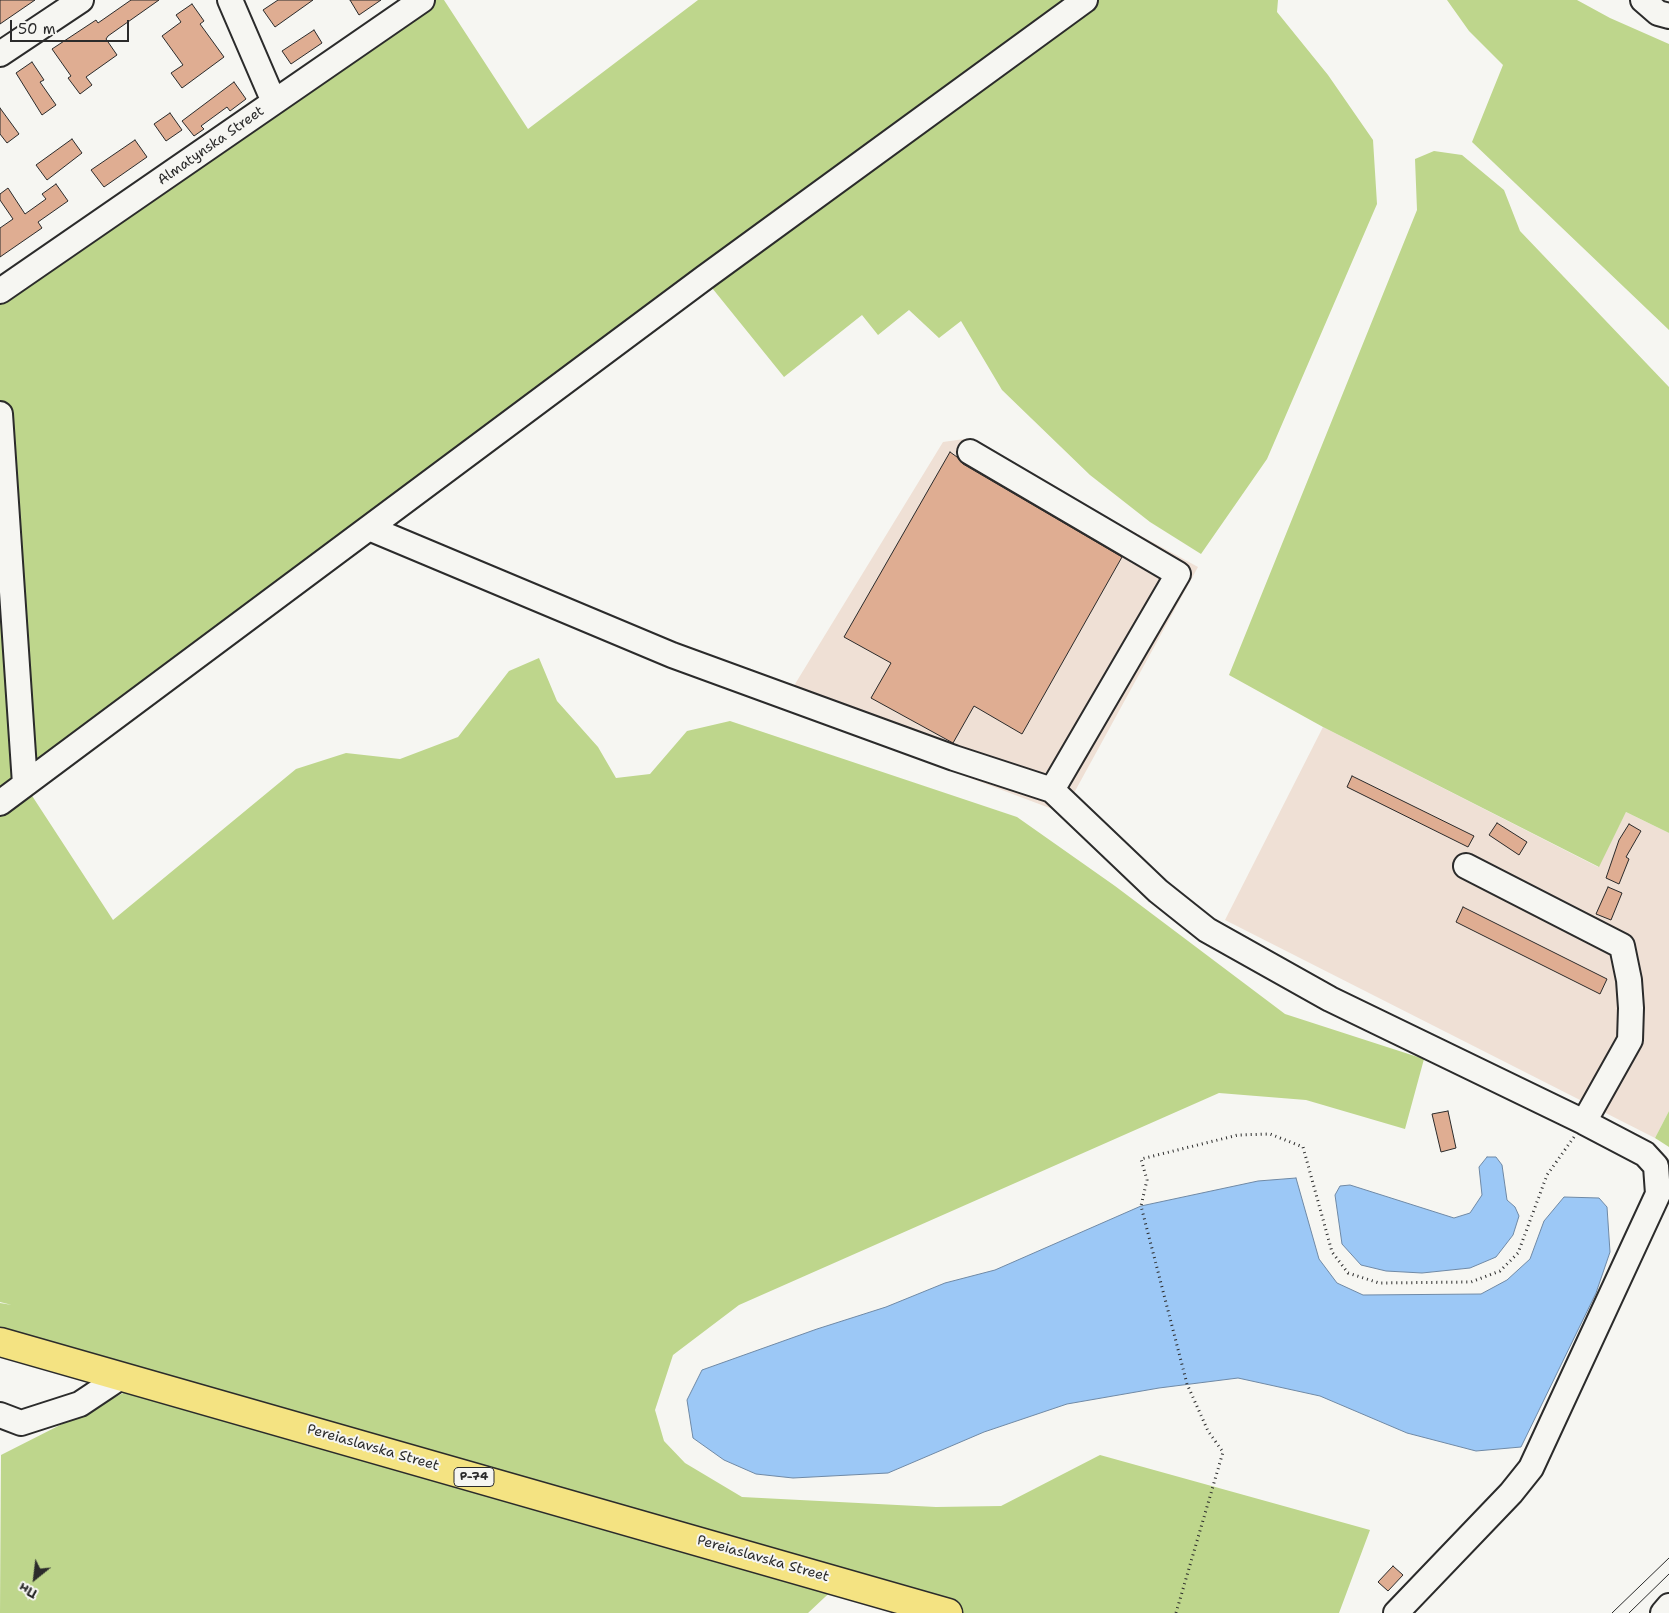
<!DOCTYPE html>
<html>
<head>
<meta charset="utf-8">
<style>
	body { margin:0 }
	#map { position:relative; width:1669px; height:1613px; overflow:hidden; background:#f6f6f2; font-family:"Shantell Sans",sans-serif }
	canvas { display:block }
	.north { position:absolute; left:10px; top:1553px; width:50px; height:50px; -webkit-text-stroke:4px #f6f6f2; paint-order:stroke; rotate:209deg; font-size:14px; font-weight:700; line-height:20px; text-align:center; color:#2b2b2b }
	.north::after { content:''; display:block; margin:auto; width:18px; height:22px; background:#2b2b2b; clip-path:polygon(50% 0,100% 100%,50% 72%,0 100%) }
	.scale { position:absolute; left:10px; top:20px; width:119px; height:22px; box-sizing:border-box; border:2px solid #2b2b2b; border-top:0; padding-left:6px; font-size:15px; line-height:18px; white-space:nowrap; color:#2b2b2b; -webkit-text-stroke:4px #f6f6f2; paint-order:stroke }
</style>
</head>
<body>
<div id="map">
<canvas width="1669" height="1613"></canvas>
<div class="north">Пн</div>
<div class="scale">50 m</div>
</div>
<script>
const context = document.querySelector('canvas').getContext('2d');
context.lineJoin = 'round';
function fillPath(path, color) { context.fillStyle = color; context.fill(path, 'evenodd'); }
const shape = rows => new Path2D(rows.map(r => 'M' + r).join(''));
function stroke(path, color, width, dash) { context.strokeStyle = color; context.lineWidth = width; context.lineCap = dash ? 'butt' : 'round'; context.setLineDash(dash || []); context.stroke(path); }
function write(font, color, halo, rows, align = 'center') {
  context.font = font + ' "Shantell Sans",sans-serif'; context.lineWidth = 4; context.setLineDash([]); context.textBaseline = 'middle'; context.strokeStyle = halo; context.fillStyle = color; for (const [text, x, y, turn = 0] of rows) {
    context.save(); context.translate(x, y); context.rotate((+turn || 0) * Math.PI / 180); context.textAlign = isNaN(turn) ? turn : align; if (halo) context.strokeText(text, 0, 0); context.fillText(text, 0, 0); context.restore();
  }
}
const built = shape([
	[964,439,1198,567,1063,813,781,707,943,442],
	[1323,727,1598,867,1626,812,1669,833,1669,1111,1655,1138,1225,920]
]);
const green = shape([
	[422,0,444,0,528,129,698,0,1278,0,1277,12,1328,75,1373,140,1377,204,1267,459,1201,554,1150,522,1090,475,1002,390,961,321,939,338,909,310,878,335,862,315,784,377,704,278,25,785,113,920,296,769,346,753,400,759,458,737,509,671,539,658,557,701,598,747,616,778,650,774,687,731,730,721,1017,817,1115,886,1285,1014,1424,1059,1405,1129,1306,1100,1219,1093,739,1305,673,1355,655,1410,664,1441,685,1463,742,1497,936,1507,1001,1506,1100,1455,1370,1530,1339,1613,948,1613,841,1582,808,1613,0,1613,1,1455,143,1383,0,1342,0,1303,12,1305,0,1302,0,291],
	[1447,0,1577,0,1610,18,1669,44,1669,330,1472,142,1503,65,1469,31],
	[1434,151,1462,155,1504,190,1520,231,1669,387,1669,833,1626,812,1599,867,1323,727,1229,675,1417,210,1415,159],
	[1669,1111,1669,1147,1655,1138]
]);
const water = shape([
	[1487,1157,1496,1157,1502,1165,1507,1200,1515,1207,1519,1216,1513,1235,1496,1257,1470,1268,1422,1273,1386,1271,1361,1265,1342,1244,1335,1195,1340,1186,1350,1185,1454,1218,1470,1213,1482,1195,1479,1167,1487,1157],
	[1296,1178,1319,1259,1337,1283,1363,1295,1481,1294,1507,1280,1530,1259,1544,1221,1564,1197,1599,1198,1607,1207,1610,1252,1596,1293,1521,1447,1476,1451,1407,1433,1320,1396,1238,1378,1159,1388,1067,1404,984,1432,888,1473,793,1478,756,1474,724,1460,693,1438,687,1400,702,1370,817,1329,886,1307,945,1283,995,1270,1141,1206,1258,1181,1296,1178]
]);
const building = shape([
	[0,0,35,0,0,24,0,0],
	[131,0,159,0,108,36,106,39,117,55,86,77,92,85,80,94,68,78,71,76,52,49,96,20,98,23,131,0],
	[278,0,313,0,275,27,263,10,278,0],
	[350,0,381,0,359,15,350,0],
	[192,4,204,21,200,24,224,57,182,88,171,73,183,65,162,36,181,22,176,15,192,4],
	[314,30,322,43,291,64,282,51,314,30],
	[32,62,44,80,40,82,56,105,42,115,16,73,32,62],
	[234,82,246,99,230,111,227,107,201,126,204,129,194,136,182,121,234,82],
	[0,108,19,134,7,143,0,134,0,108],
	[170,113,182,130,166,141,154,124,170,113],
	[72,139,82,153,47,180,36,165,72,139],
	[135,140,147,157,104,187,91,170,135,140],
	[56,184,68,201,38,222,42,228,0,257,0,228,13,219,0,200,0,194,8,188,25,214,46,199,42,194,56,184],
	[950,452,957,457,963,464,1122,557,1022,734,974,706,953,743,871,698,891,663,844,637,950,452],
	[1352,776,1474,836,1468,847,1347,787,1352,776],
	[1497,823,1527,842,1519,855,1489,835,1497,823],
	[1629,824,1641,831,1626,857,1629,859,1619,884,1606,878,1619,840,1629,824],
	[1608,887,1622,893,1611,920,1596,914,1608,887],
	[1463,907,1607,979,1600,994,1456,922,1463,907],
	[1448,1111,1456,1148,1441,1152,1432,1114,1448,1111],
	[1393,1566,1403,1575,1388,1591,1378,1582,1393,1566]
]);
const path = shape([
	[1176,1613,1223,1452,1208,1431,1187,1384,1141,1206,1147,1180,1141,1159,1238,1135,1270,1134,1303,1147,1332,1252,1348,1273,1379,1283,1471,1282,1500,1271,1518,1253,1547,1175,1574,1137]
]);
const minor = shape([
	[230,0,274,102],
	[1643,0,1658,13,1669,16],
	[0,54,81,0],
	[0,291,422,0],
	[0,414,25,784],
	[369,528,672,655,954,758,1052,790,1178,574,970,452],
	[1052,790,1158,891,1207,930,1330,999,1584,1122,1645,1154,1656,1166,1658,1194,1531,1468,1511,1493,1396,1613],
	[0,803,704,278,1085,0],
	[1466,866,1622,946,1629,980,1631,1008,1630,1040,1584,1122],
	[0,1415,21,1423,80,1404,122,1376],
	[1663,1613,1669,1606]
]);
const major = shape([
	[0,1342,948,1613]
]);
const tram = shape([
	[1612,1613,1669,1558],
	[1629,1613,1669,1574]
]);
const shields = [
	[474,1477,40]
];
const shieldNames = [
	["Р-74",474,1477]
];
const streetNames = [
	["Almatynska Street",211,146,-35],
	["Pereiaslavska Street",373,1448,16],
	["Pereiaslavska Street",763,1559,16]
];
fillPath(built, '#efe0d5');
fillPath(green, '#bed68c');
fillPath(water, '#9cc8f6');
stroke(water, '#6f89a5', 1);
fillPath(building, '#dfad92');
stroke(building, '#2b2b2b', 1);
stroke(minor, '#2b2b2b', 28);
stroke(major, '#2b2b2b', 31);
stroke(path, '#2b2b2b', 3, [1, 4]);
stroke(minor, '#f6f6f2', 24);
stroke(major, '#f4e382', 28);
stroke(tram, '#2b2b2b', 1);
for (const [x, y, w] of shields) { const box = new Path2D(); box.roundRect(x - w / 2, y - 9.5, w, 19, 4); context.fillStyle = '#f6f6f2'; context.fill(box); stroke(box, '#2b2b2b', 1); }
write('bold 12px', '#2b2b2b', null, shieldNames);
write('14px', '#2b2b2b', '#f6f6f2', streetNames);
</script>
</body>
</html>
